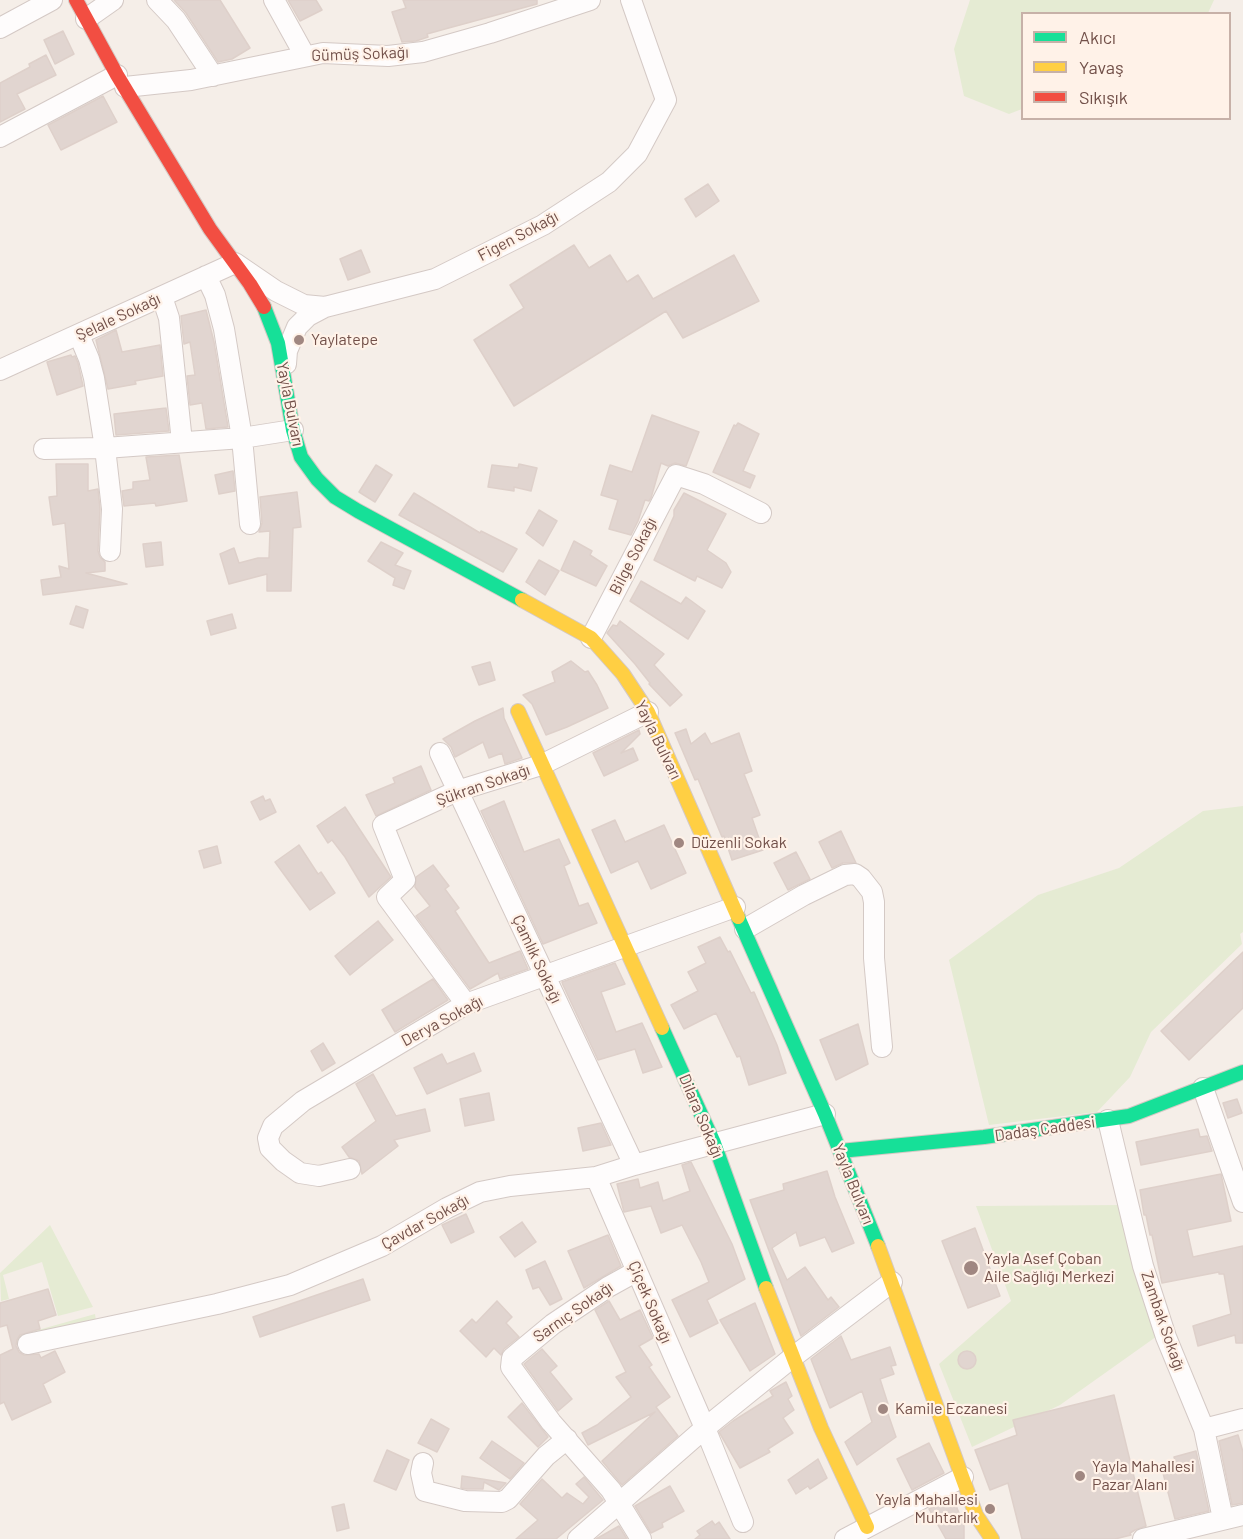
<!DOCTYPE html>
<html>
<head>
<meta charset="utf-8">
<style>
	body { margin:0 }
	#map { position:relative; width:1243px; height:1539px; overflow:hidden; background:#f5eee8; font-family:Barlow,sans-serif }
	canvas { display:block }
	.legend { position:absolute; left:1021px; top:12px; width:210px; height:108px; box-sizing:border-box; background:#fff2e8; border:2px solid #c7b1a8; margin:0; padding:8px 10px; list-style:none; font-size:18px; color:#725049 }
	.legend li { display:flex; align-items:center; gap:12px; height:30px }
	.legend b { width:30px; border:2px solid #c7b1a8 }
</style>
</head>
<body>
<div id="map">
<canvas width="1243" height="1539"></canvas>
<ul class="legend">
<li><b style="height:8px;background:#16e098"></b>Akıcı</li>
<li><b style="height:8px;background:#ffcf43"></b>Yavaş</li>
<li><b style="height:8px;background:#f24e42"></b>Sıkışık</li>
</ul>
</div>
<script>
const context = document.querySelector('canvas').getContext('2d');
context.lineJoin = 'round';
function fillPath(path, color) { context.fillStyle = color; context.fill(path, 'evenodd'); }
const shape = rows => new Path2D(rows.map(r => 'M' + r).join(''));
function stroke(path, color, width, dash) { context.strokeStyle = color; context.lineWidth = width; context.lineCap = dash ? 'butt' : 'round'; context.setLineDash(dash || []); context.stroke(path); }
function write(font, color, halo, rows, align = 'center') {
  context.font = font + ' Barlow,sans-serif'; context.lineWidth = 4.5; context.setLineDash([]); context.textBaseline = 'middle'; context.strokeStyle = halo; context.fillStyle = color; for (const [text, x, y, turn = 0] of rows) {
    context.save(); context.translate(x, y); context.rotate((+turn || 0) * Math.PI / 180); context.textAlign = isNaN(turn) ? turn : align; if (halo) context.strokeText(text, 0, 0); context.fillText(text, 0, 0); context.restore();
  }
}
const green = shape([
	[970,0,1214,0,1208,13,1022,14,1022,109,1009,114,964,96,954,49],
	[1243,806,1243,932,1240,934,1242,944,1151,1032,1130,1077,1097,1112,989,1125,949,960,1038,895,1119,868,1203,811],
	[1121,1205,1160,1334,1060,1405,972,1447,939,1364,1011,1301,976,1206],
	[50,1225,93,1307,58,1316,42,1262,3,1275,9,1299,1,1301,0,1273],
	[95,1314,96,1321,15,1344,11,1329,28,1324,31,1332]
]);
const building = shape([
	[174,0,220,0,250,48,232,59,218,62,186,13,174,0],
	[288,0,316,0,322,10,300,21,288,0],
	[403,0,537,0,537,4,445,29,427,34,428,37,416,41,402,42,392,12,406,8,403,0],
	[63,31,74,54,55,64,44,40,63,31],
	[46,55,56,75,17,94,25,109,0,122,0,83,30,67,29,64,46,55],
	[103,96,117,122,61,150,48,125,103,96],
	[708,184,719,201,696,217,685,199,708,184],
	[574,245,589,268,610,255,627,282,638,275,653,299,734,255,759,301,683,338,666,311,514,406,474,340,524,308,510,285,574,245],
	[361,250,370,272,348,280,340,259,361,250],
	[206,310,214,342,228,427,206,429,202,403,190,405,187,376,195,375,190,342,184,344,181,316,206,310],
	[116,330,122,352,160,345,163,376,135,381,136,384,108,389,96,340,116,330],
	[71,355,72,357,75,356,78,363,83,386,57,395,47,362,71,355],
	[166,408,169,431,116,435,114,414,166,408],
	[652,415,699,432,686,466,675,463,668,466,661,463,651,498,649,501,645,500,638,521,631,535,609,529,618,500,601,495,610,465,632,472,652,415],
	[738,423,759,434,743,471,755,476,750,488,713,472,734,425,736,426,738,423],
	[179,455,187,501,156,506,155,503,124,506,122,491,133,489,133,482,150,480,146,457,179,455],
	[56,464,88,464,88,491,98,489,100,509,98,551,100,557,105,562,105,571,86,573,127,584,43,595,41,580,61,577,59,566,69,569,65,523,53,525,49,497,57,496,56,464],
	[519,464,537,468,531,491,514,487,514,491,488,487,492,465,518,468,519,464],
	[376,465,392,475,375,502,359,492,376,465],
	[233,471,235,491,219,494,215,475,233,471],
	[297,492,301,527,293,528,291,591,267,591,267,574,229,584,220,554,234,548,239,563,258,558,269,558,270,531,259,532,262,523,260,497,297,492],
	[414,493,480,533,481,531,517,549,503,572,399,515,414,493],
	[684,493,726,514,707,550,726,563,731,572,722,588,697,576,695,581,654,560,674,516,674,510,684,493],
	[539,510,557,521,543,546,526,533,539,510],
	[574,541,592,551,590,555,607,566,596,586,561,570,574,541],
	[161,542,163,565,146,567,143,544,161,542],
	[381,542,403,553,395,565,411,571,404,589,393,585,395,578,368,561,381,542],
	[539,560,559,571,545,595,526,582,539,560],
	[641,581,681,604,686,597,705,611,688,639,630,601,641,581],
	[76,606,88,610,83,628,70,624,76,606],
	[232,614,236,628,211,635,207,621,232,614],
	[620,621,664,654,654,665,682,695,670,706,649,684,650,683,635,664,607,633,613,625,617,626,620,621],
	[571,661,585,672,588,671,597,685,608,708,567,727,546,735,532,704,523,695,555,682,552,672,571,661],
	[490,662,495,680,479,685,472,667,490,662],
	[503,708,504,718,522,758,505,764,502,753,489,758,483,742,455,757,451,747,443,739,475,721,503,708],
	[686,729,691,744,705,733,711,744,739,733,752,771,744,774,760,815,752,818,763,850,732,860,724,836,722,837,698,779,695,780,675,733,686,729],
	[639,730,640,734,621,753,633,748,638,760,604,776,593,753,639,730],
	[421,766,431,790,376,816,366,795,395,783,393,778,421,766],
	[263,796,265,801,270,799,276,812,260,820,251,802,263,796],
	[504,801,524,852,559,839,570,863,564,866,579,906,588,903,597,923,543,944,481,811,504,801],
	[345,807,391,877,369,897,345,857,332,840,328,843,317,826,345,807],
	[615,820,625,842,664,825,686,873,651,889,638,861,611,873,592,830,615,820],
	[841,831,856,863,843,863,832,868,819,842,841,831],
	[299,845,318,874,321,872,335,893,310,910,275,862,299,845],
	[217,846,221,863,204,868,199,851,217,846],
	[796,852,810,879,788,890,774,863,796,852],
	[433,865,449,886,445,889,459,908,455,911,489,963,520,951,528,969,500,979,498,973,470,989,416,916,430,906,415,887,416,877,433,865],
	[378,921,393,940,350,975,335,956,378,921],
	[720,937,728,952,730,951,751,993,754,992,777,1045,786,1073,749,1085,740,1056,737,1057,716,1013,684,1029,671,1005,698,991,688,972,706,963,698,947,720,937],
	[1243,952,1243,1008,1189,1060,1161,1031,1243,952],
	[615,963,625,984,601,992,616,1032,642,1023,662,1067,643,1073,635,1049,598,1060,563,985,562,982,615,963],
	[433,979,448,1000,395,1032,382,1010,433,979],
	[858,1024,868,1064,836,1080,820,1040,858,1024],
	[323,1043,335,1063,322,1071,311,1051,323,1043],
	[474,1053,481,1071,427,1094,414,1068,442,1054,447,1064,474,1053],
	[373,1074,396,1116,425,1109,430,1131,394,1140,398,1146,362,1174,359,1161,349,1157,342,1147,376,1121,356,1084,373,1074],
	[489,1093,494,1120,465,1126,460,1099,489,1093],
	[1237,1099,1242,1113,1228,1118,1223,1103,1237,1099],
	[601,1123,611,1145,583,1151,578,1128,601,1123],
	[1198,1129,1200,1137,1207,1136,1212,1151,1141,1165,1136,1142,1198,1129],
	[691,1162,732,1244,745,1279,707,1300,718,1323,690,1337,672,1300,709,1282,701,1262,682,1225,661,1233,651,1206,624,1212,617,1184,638,1179,640,1188,658,1182,663,1201,690,1191,682,1165,691,1162],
	[827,1171,835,1197,854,1243,832,1252,825,1237,800,1246,796,1232,772,1248,787,1280,805,1267,828,1300,831,1297,839,1307,801,1336,750,1200,784,1190,783,1184,827,1171],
	[1221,1174,1231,1221,1187,1230,1193,1257,1243,1246,1243,1343,1236,1343,1235,1335,1198,1346,1193,1326,1231,1314,1224,1274,1219,1274,1219,1272,1162,1283,1152,1235,1150,1235,1146,1215,1144,1215,1140,1190,1221,1174],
	[466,1214,474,1232,451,1243,442,1225,466,1214],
	[522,1222,536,1242,515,1257,500,1237,522,1222],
	[975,1228,1000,1296,968,1308,942,1241,975,1228],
	[608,1235,621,1266,584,1288,568,1251,608,1235],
	[545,1261,562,1299,550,1305,539,1287,533,1289,526,1270,545,1261],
	[363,1279,370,1300,260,1337,253,1317,363,1279],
	[48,1289,56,1315,38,1321,40,1329,20,1335,17,1340,16,1346,19,1352,24,1355,39,1354,41,1358,55,1351,65,1372,43,1384,51,1402,12,1420,4,1402,0,1404,0,1355,13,1349,7,1325,0,1327,0,1303,48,1289],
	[497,1301,512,1317,506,1323,519,1337,504,1349,501,1355,494,1348,486,1357,460,1331,472,1319,476,1323,497,1301],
	[609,1301,620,1320,640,1310,653,1338,639,1346,652,1365,649,1367,670,1397,656,1407,678,1436,622,1485,602,1461,655,1412,588,1445,582,1433,597,1425,631,1397,616,1377,626,1372,595,1310,609,1301],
	[755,1303,775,1354,750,1371,720,1320,755,1303],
	[841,1336,851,1360,890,1347,896,1365,891,1366,894,1374,880,1379,888,1404,885,1405,896,1437,857,1465,845,1442,872,1422,862,1391,830,1408,811,1359,841,1336],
	[542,1349,557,1366,550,1372,572,1399,558,1411,524,1364,542,1349],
	'958 1360a9 9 0 1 1 18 0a9 9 0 1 1-18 0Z',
	[786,1382,792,1396,788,1399,794,1410,783,1418,793,1433,768,1449,770,1452,740,1468,719,1432,733,1421,773,1396,770,1391,786,1382],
	[1114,1395,1146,1526,1135,1530,1130,1533,1131,1535,1115,1539,1022,1539,1008,1483,990,1490,975,1450,1017,1435,1013,1420,1114,1395],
	[522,1403,548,1437,538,1447,508,1417,522,1403],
	[431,1419,449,1429,437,1452,418,1443,431,1419],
	[1238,1435,1243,1452,1243,1503,1232,1505,1219,1441,1238,1435],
	[492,1441,524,1463,510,1479,480,1458,492,1441],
	[929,1443,944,1473,912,1490,897,1459,929,1443],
	[387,1450,409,1460,396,1490,374,1481,387,1450],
	[1196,1451,1209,1511,1175,1519,1163,1473,1177,1469,1174,1457,1196,1451],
	[818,1459,827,1478,810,1489,808,1486,796,1494,788,1480,818,1459],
	[462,1476,482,1479,506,1483,499,1490,484,1482,483,1489,467,1489,461,1488,462,1476],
	[584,1477,603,1500,556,1539,516,1539,538,1520,520,1504,542,1479,562,1498,567,1493,583,1504,589,1497,576,1484,584,1477],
	[670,1486,684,1511,662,1523,663,1527,651,1533,635,1506,670,1486],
	[952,1496,964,1525,964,1539,946,1539,929,1509,952,1496],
	[344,1504,349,1528,337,1531,332,1507,344,1504],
	[712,1521,715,1525,719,1522,730,1539,695,1539,700,1535,697,1531,712,1521],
	[619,1526,627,1539,596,1539,619,1526]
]);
const street = shape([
	[157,0,176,20,213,76],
	[274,0,305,56],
	[86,19,113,0],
	[0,28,52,0],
	[125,87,191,80,323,53,388,56,423,52,490,33,590,0],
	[0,137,117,75],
	[206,276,215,295,224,329,242,438,250,524],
	[162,297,169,318,182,442],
	[325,307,435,279,543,225,609,182,637,154,666,100,631,0],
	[79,335,89,359,94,378,105,448,112,509,110,551],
	[0,370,235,263,276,291,304,305,325,307,308,316,297,327,287,351,286,364],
	[44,449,105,448,242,438,293,430],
	[591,638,676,475,704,484,761,513],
	[440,753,634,1165],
	[745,929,804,895,845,875,855,874,861,878,872,892,874,902,874,958,882,1047],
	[466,1004,387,897,405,880,383,825,457,791,541,765,648,712],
	[1203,1088,1243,1202],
	[1108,1120,1143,1266,1166,1337,1204,1429,1223,1519],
	[350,1169,319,1176,300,1173,283,1161,270,1148,268,1138,273,1126,303,1101,466,1004,735,907],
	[596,1177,705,1428,743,1522],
	[637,1271,608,1287,553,1324,512,1358,511,1367,551,1422,611,1490,641,1539],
	[28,1344,217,1304,290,1285,382,1246,447,1208,480,1192,510,1186,596,1177,634,1165,825,1114],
	[1204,1429,1243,1419],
	[423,1463,421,1473,425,1491,465,1501,502,1502,508,1499,546,1456,567,1439],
	[578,1539,705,1428,793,1357,892,1282],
	[845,1539,963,1477],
	[1143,1539,1243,1515]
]);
const fast = shape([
	[264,307,278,343,293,430,301,457,317,479,335,497,358,511,522,600],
	[738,917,825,1114,878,1246],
	[662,1028,714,1143,766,1288],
	[840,1151,984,1137,1129,1116,1243,1072]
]);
const slow = shape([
	[522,600,591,638,623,674,648,712,738,917],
	[518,711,662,1028],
	[878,1246,976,1515,992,1539],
	[766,1288,821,1428,867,1527]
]);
const jam = shape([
	[76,0,117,75,210,229,250,284,264,307]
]);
const markers = [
	[299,340,6,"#a08781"],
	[679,843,6,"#a08781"],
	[971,1268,8,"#a08781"],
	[883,1409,6,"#a08781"],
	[1080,1476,6,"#a08781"],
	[990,1509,6,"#a08781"]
];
const streetNames = [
	["Gümüş Sokağı",360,54,-2],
	["Figen Sokağı",518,236,-28],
	["Şelale Sokağı",118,317,-25],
	["Yayla Bulvarı",290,404,79],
	["Bilge Sokağı",633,556,-63],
	["Yayla Bulvarı",658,740,64],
	["Şükran Sokağı",483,785,-19],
	["Çamlık Sokağı",537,959,65],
	["Derya Sokağı",442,1021,-28],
	["Dilara Sokağı",701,1116,67],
	["Dadaş Caddesi",1045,1129,-8],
	["Yayla Bulvarı",853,1184,68],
	["Çavdar Sokağı",425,1222,-29],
	["Çiçek Sokağı",650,1302,67],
	["Sarnıç Sokağı",573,1312,-35],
	["Zambak Sokağı",1163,1321,71]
];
const poiNames = [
	["Yaylatepe",311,340],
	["Düzenli Sokak",691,843],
	["Yayla Asef Çoban",984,1259],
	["Aile Sağlığı Merkezi",984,1277],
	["Kamile Eczanesi",895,1409],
	["Yayla Mahallesi",1092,1467],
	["Pazar Alanı",1092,1485],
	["Yayla Mahallesi",978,1500,"right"],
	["Muhtarlık",978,1518,"right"]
];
fillPath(green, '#e5ebd3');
fillPath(building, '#e1d5d0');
stroke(building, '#ded0ca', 1.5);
stroke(street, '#d4c9c5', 22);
stroke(fast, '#d4c9c4', 16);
stroke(slow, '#d4c9c4', 16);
stroke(jam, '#d4c9c4', 16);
stroke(street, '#fefcfc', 20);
stroke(fast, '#16e098', 14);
stroke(slow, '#ffcf43', 14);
stroke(jam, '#f24e42', 14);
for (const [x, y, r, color] of markers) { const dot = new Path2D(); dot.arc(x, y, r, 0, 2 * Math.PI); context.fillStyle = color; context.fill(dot); stroke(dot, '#fff2e8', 2); }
write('16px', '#725049', '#fff2e8', streetNames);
write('16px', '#725049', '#fff2e8', poiNames, 'left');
</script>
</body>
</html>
